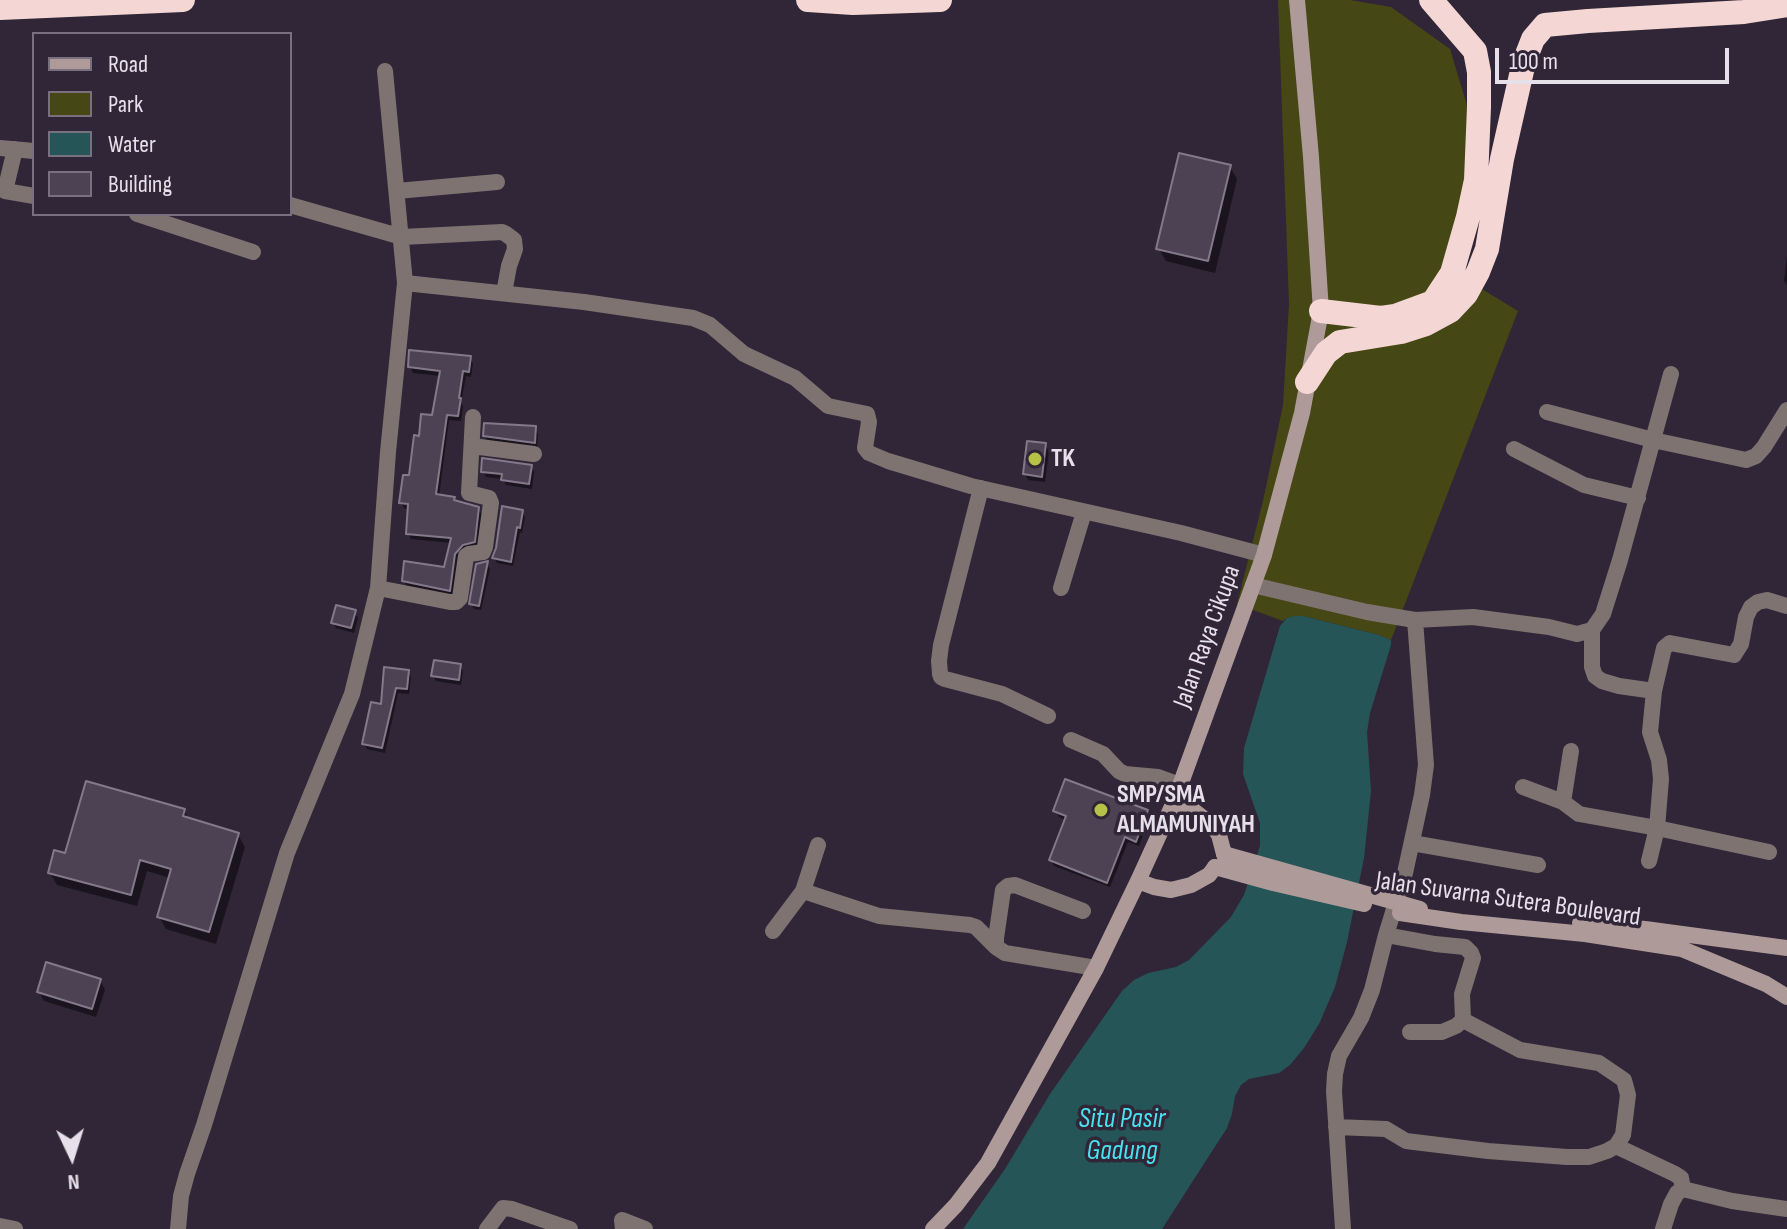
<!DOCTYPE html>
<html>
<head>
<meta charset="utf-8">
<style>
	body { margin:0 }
	#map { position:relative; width:1787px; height:1229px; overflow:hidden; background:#302637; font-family:"Sofia Sans Condensed",sans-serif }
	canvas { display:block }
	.legend { position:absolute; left:32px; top:32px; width:260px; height:184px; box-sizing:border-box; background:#302637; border:2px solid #79707f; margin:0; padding:10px 14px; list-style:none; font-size:24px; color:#e6e0eb }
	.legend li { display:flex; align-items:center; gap:16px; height:40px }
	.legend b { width:40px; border:2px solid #79707f }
	.north { position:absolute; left:32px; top:1117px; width:80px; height:80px; -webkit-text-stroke:6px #302637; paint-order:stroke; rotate:176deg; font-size:22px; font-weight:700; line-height:32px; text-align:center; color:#e6e0eb }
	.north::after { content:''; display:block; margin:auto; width:28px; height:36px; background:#e6e0eb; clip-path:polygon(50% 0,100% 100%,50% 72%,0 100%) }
	.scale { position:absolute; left:1495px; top:48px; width:234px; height:36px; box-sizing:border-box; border:4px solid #e6e0eb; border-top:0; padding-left:10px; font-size:24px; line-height:28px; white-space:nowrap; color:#e6e0eb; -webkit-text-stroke:6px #302637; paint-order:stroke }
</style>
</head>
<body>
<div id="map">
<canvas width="1787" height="1229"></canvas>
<ul class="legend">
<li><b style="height:10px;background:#ae9b99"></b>Road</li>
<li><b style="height:22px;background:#454714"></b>Park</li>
<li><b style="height:22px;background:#265558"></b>Water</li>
<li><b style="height:22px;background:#4d4254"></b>Building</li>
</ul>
<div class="north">N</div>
<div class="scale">100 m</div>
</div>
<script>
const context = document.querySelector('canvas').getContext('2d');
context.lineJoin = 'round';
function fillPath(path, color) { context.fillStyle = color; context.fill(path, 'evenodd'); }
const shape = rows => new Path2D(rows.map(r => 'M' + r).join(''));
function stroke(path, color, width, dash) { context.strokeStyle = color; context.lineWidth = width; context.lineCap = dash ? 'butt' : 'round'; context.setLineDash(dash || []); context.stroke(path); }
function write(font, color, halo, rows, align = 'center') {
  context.font = font + ' "Sofia Sans Condensed",sans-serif'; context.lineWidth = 7; context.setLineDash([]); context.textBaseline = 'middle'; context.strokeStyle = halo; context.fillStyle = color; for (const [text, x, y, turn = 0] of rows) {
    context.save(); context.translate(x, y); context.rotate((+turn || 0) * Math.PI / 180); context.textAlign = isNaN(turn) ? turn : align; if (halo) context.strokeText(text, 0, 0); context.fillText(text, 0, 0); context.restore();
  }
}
const green = shape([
	[1278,0,1350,0,1391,7,1450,49,1472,122,1457,274,1518,311,1391,640,1379,635,1303,616,1287,618,1283,621,1237,604,1263,501,1283,405,1289,304]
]);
const water = shape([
	[1295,616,1303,616,1379,635,1391,640,1391,645,1370,713,1367,732,1371,791,1364,858,1347,942,1335,987,1319,1024,1304,1048,1290,1065,1279,1073,1249,1079,1241,1085,1235,1096,1232,1114,1227,1128,1162,1229,963,1229,1005,1169,1050,1094,1122,991,1134,980,1148,973,1176,967,1189,960,1231,917,1244,895,1260,846,1260,823,1243,774,1244,748,1280,626,1287,618]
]);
const shadow = shape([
	[1230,167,1237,179,1215,273,1166,261,1159,249],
	[1787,256,1787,285,1784,281],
	[470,358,473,364,471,377,466,376,461,403,463,406,461,421,449,420,439,497,454,499,456,503,478,509,482,515,477,548,453,596,407,587,404,581,446,569,452,543,411,539,408,533,410,509,405,509,401,503,411,478,421,438,434,417,441,376,413,373,410,367],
	[535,428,538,434,537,448,488,442,485,436],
	[1045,445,1049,451,1045,482,1028,480,1025,474],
	[531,467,534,472,532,489,506,485,503,479,486,477,483,471],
	[522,512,525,517,522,533,520,532,513,566,497,563,494,558],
	[487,564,490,569,481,610,474,609,471,603],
	[354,612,358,618,354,633,336,628,333,623],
	[460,665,463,671,461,685,436,681,433,675],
	[408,671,411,677,409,694,398,693,385,753,367,749,364,743,382,707],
	[184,810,189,820,238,835,245,847,216,944,166,929,159,917,170,878,147,871,137,906,57,885,50,873,66,855],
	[1056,811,1147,811,1150,817,1139,846,1128,842,1110,887,1054,866,1051,860,1067,820,1059,817],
	[100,980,105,990,96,1017,44,1001,39,992]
]);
const building = shape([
	[1179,153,1231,165,1208,261,1156,249,1179,153],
	[409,350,471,356,469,372,463,371,459,398,461,398,458,416,447,415,436,494,455,497,454,500,479,507,475,542,463,545,455,554,450,591,402,581,404,561,444,567,451,538,406,534,408,504,399,503,403,475,409,475,414,435,419,436,421,414,432,415,440,371,408,367,409,350],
	[484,423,536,426,535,443,483,436,484,423],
	[1027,441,1046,443,1042,477,1023,474,1027,441],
	[482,458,532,465,529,484,501,480,502,474,481,472,482,458],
	[502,506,523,510,520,528,517,527,511,562,492,558,496,548,502,506],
	[488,561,479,606,469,604,476,564,488,561],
	[336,605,356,610,351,628,331,623,336,605],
	[434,660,461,664,459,680,431,676,434,660],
	[384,667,409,670,407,689,396,688,382,748,362,744,371,702,381,704,384,667],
	[1065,779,1148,810,1136,842,1125,837,1107,883,1049,860,1066,816,1053,811,1065,779],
	[86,781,185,809,183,816,239,833,209,932,157,917,171,869,140,860,131,895,48,873,54,850,65,853,86,781],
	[46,962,101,979,92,1009,37,992,46,962]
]);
const street = shape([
	[0,148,34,151],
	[15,149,5,191,34,196],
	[397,191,497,182],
	[290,205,402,237,502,232,506,234,514,240,515,249,509,266,504,293],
	[137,214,253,252],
	[405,283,584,302,693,318,710,325,744,354,795,378,828,406,867,414,869,422,865,448,869,453,888,461,971,486,1181,533,1264,555],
	[1547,412,1653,440,1746,460,1756,456,1764,447,1787,410],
	[472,446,534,454],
	[1514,449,1584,485,1638,498],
	[981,488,941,645,939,661,940,674,941,677,945,679,1002,694,1048,716],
	[1253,585,1367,612,1415,620,1473,617,1549,627,1577,634,1592,630,1603,614,1620,560,1671,374],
	[378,588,450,602,456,602,460,598,466,556,469,554,483,552,485,547,491,503,489,498,469,493,473,417],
	[1061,588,1084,512],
	[1592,630,1592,667,1595,676,1602,681,1619,686,1654,691],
	[1071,740,1103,754,1119,771,1125,774,1158,777,1180,785],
	[1523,787,1563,802,1579,814,1657,828,1769,852],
	[1563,802,1571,751],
	[1412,843,1538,865],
	[1649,861,1657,828,1661,779,1659,760,1650,732,1654,691,1664,648,1670,643,1734,655,1741,644,1746,617,1751,607,1758,602,1767,600,1787,606],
	[803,891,818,845],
	[1083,911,1015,885,1008,886,1003,890,996,938,996,947,1005,953,1096,968],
	[773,931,803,891,879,916,970,925,976,927,996,947],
	[1410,1032,1442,1032,1456,1026,1463,1020],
	[1336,1127,1386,1129,1406,1141,1488,1151,1567,1157,1589,1157,1607,1151,1616,1146,1623,1135,1628,1095,1624,1080,1599,1063,1520,1050,1463,1020,1462,994,1473,958,1471,953,1465,947,1435,944,1386,935],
	[1616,1146,1675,1174,1681,1178,1683,1189],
	[0,1226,15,1229],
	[178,1229,181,1196,187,1174,204,1125,287,853,352,694,378,588,388,452,405,283,385,71],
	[487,1229,503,1208,512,1209,570,1229],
	[623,1229,622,1220,645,1229],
	[1343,1229,1334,1091,1335,1074,1339,1056,1361,1018,1372,990,1386,935,1405,873,1422,795,1426,765,1415,620],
	[1663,1229,1671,1204,1677,1193,1683,1189,1732,1201,1787,1209]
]);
const secondary = shape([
	[1174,802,1189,807,1212,825,1219,835,1224,854],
	[1138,881,1154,887,1171,890,1191,885,1209,875,1215,867],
	[1400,913,1461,922,1585,934,1682,949,1766,984,1787,997],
	[1580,923,1645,929,1787,948],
	[933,1229,956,1205,988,1163,1096,968,1138,881,1174,802,1264,555,1302,413,1321,311,1311,157,1297,0]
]);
const highway = shape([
	[808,0,853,3,940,0],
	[0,8,183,0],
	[1321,311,1381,318,1395,316,1433,302,1452,273,1468,217,1476,180,1479,107,1479,72,1475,51,1431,0],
	[1307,382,1326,353,1340,342,1401,332,1426,324,1450,311,1466,294,1478,272,1487,249,1502,159,1524,62,1533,39,1545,25,1588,21,1744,12,1787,5]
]);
const secondaryBridge = shape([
	[1224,854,1420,909],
	[1215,867,1273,883,1364,904]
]);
const markers = [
	[1035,459,8,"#b8c147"],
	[1101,810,8,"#b8c147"]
];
const poiNames = [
	["TK",1051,459],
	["SMP/SMA",1117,795],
	["ALMAMUNIYAH",1117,825]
];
const streetNames = [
	["Jalan Raya Cikupa",1208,637,-70],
	["Jalan Suvarna Sutera Boulevard",1508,900,8]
];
const waterNames = [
	["Situ Pasir",1122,1120],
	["Gadung",1122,1152]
];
fillPath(green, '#454714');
fillPath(water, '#265558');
fillPath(shadow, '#0007');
fillPath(building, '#4d4254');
stroke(building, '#84788b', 2);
stroke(street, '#7e7371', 16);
stroke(secondary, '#ae9b99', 16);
stroke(highway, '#f4d7d4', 24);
stroke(secondaryBridge, '#ae9b99', 16);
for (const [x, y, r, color] of markers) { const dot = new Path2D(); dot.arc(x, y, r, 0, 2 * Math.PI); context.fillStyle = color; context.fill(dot); stroke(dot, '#302637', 3); }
write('bold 26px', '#e6e0eb', '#302637', poiNames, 'left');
write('26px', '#e6e0eb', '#302637', streetNames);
write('italic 28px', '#49e3ef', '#302637', waterNames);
</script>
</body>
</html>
